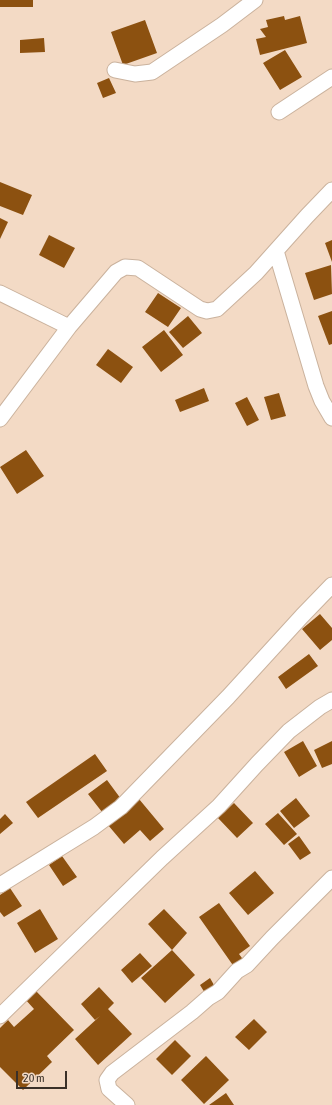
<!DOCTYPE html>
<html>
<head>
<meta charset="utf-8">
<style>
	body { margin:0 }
	#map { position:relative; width:332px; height:1105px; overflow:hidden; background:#f3dac5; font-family:"Asap Condensed",sans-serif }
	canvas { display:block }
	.scale { position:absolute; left:16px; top:1071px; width:51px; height:18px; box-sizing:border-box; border:2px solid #3a3028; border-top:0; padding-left:5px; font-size:12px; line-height:14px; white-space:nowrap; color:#3a3028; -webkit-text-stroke:3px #f3dac5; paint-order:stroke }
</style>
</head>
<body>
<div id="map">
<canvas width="332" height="1105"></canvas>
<div class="scale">20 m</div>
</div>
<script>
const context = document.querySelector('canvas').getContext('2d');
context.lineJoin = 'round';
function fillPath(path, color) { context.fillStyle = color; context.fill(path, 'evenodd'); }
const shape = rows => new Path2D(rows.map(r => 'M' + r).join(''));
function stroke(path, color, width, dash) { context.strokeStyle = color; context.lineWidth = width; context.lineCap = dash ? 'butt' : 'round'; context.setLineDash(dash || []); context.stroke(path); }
const building = shape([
	[0,0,33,0,33,7,0,7],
	[284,16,285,20,300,16,307,43,260,55,256,39,266,37,260,29,268,27,266,20],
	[145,20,157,53,123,65,111,32],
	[44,38,45,52,20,53,20,40],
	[285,50,302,77,280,90,263,63],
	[109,78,116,93,103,98,97,83],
	[0,182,32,195,23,215,0,206],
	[0,218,8,222,0,239],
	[49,235,75,248,64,268,39,255],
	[332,240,332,262,325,243],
	[331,265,332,294,314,300,305,273],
	[158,293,181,308,168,327,145,312],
	[332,311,332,344,329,345,318,316],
	[188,316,202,333,183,348,169,332],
	[164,330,183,355,161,372,142,347],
	[108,349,133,367,121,383,96,365],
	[204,388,209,401,180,412,175,400],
	[279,393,286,416,271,420,264,397],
	[247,397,259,420,247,426,235,403],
	[26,450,44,476,17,494,0,467],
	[320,614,332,628,332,640,320,650,302,629],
	[309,654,318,666,286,689,278,677],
	[303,741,317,766,299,777,284,752],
	[332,741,332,764,322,768,314,750],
	[95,754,107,771,38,818,26,802],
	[107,780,121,799,102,812,88,794],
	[296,798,310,816,294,828,280,811],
	[139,799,164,829,150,841,140,830,124,844,108,825],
	[234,803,253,823,237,838,218,818],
	[278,813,297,834,284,845,265,824],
	[5,814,13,823,0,834,0,819],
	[299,836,311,853,300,860,288,844],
	[62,856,77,877,63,886,49,865],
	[255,871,274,893,248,915,229,893],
	[10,888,22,906,4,917,0,912,0,895],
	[219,903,250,946,239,954,247,965,237,971,199,917],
	[40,909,58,939,35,953,17,923],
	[164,909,187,933,172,950,148,924],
	[172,950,195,975,165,1003,141,978],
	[140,953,152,966,132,983,121,970],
	[210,978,218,992,208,998,200,985],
	[99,987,114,1003,108,1009,132,1034,98,1065,75,1039,100,1016,95,1020,81,1004],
	[35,990,74,1030,47,1056,52,1062,23,1090,0,1067,0,1028,8,1020,14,1027,34,1009,25,999],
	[254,1019,267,1032,249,1050,235,1037],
	[175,1040,191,1056,172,1075,156,1059],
	[206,1056,229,1080,204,1104,181,1080],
	[226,1093,234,1105,209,1105]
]);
const street = shape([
	[115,70,135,74,152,72,222,25,255,0],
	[279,112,332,77],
	[276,251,316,386,322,401,332,418],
	[0,293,69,327],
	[0,419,69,327,116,272,125,267,138,268,200,309,207,311,217,309,256,273,307,216,332,190],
	[0,885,94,827,121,807,228,697,302,616,332,585],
	[0,1016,162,858,219,806,257,764,289,731,320,707,332,700],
	[127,1105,109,1089,107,1080,112,1073,192,1012,208,998,218,992,237,971,247,965,272,938,332,878]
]);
fillPath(building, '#8c5110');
stroke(street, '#cab29d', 17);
stroke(street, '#fff', 15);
</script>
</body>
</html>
